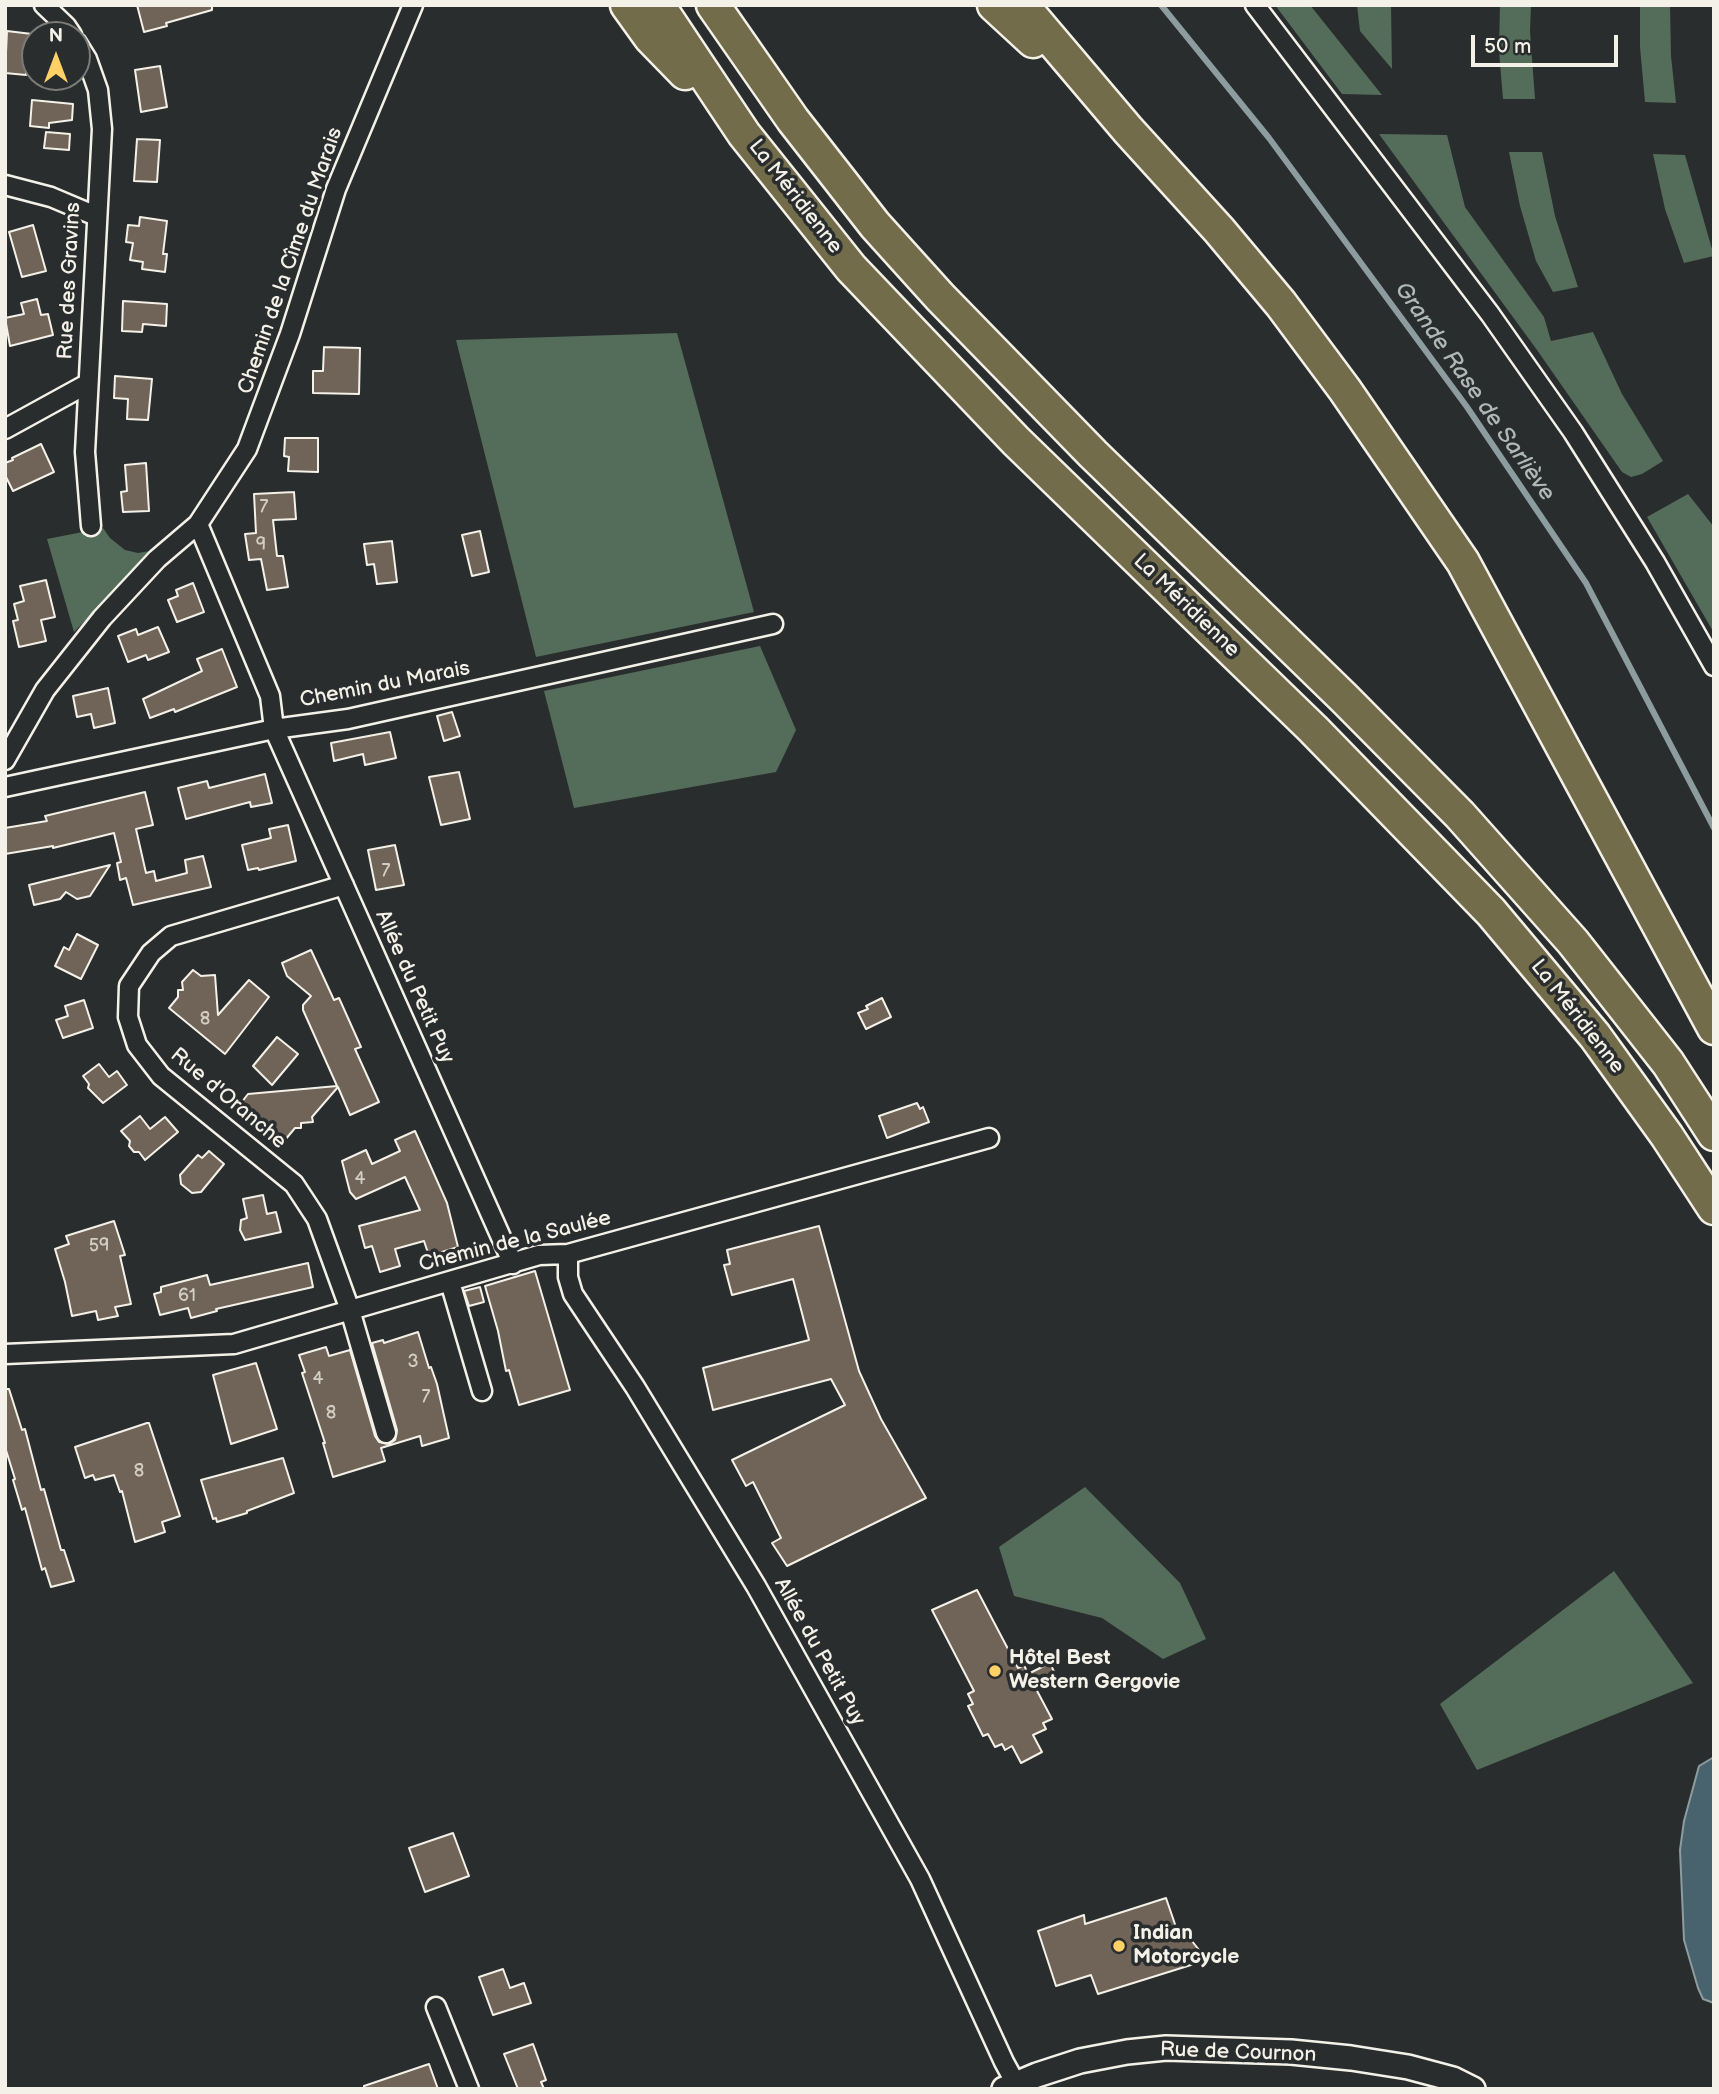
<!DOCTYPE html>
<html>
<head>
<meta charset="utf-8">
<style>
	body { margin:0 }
	#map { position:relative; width:1719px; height:2094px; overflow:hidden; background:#2a2d2e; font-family:"Balsamiq Sans",sans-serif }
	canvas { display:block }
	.frame { position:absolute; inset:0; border:7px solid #f4f1e8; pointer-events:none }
	.north { position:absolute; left:21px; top:21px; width:70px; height:70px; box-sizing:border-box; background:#2a2d2e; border:2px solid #7b7b78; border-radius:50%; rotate:0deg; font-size:19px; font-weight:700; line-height:28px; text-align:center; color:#f4f1e8 }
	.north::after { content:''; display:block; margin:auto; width:24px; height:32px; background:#ffd166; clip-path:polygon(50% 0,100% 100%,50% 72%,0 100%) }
	.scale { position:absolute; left:1471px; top:35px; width:147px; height:32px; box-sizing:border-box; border:4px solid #f4f1e8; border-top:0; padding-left:9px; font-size:21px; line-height:24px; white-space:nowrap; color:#f4f1e8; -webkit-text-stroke:5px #2a2d2e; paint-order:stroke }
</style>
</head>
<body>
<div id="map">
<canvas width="1719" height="2094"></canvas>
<div class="frame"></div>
<div class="north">N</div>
<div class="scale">50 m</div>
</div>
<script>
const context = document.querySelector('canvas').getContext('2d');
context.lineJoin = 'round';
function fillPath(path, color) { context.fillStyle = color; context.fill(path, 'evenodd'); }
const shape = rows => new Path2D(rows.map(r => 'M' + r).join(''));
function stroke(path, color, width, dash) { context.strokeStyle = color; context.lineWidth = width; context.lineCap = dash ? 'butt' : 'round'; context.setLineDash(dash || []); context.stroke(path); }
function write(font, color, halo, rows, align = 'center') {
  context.font = font + ' "Balsamiq Sans",sans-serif'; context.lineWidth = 7; context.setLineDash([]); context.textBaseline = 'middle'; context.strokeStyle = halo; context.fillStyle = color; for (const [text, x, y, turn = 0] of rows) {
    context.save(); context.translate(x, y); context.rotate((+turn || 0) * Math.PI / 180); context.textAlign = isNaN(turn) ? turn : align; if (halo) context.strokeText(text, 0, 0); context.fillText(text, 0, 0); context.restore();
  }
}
const green = shape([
	[1275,5,1310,5,1382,95,1342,94],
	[1357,5,1391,5,1392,69,1360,31],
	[1500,5,1531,5,1530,31,1535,99,1503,99,1499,51],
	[1640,5,1670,5,1671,56,1676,103,1645,102,1640,47],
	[1379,134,1447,135,1465,207,1544,317,1551,341,1593,332,1622,394,1663,461,1642,474,1631,477,1622,472,1537,350],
	[1509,152,1542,152,1555,216,1578,287,1553,292,1536,261,1520,206],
	[1653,154,1685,155,1714,256,1684,263,1665,209],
	[677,333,754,612,536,657,456,340],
	[1688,494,1714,527,1714,633,1647,517],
	[103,528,110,538,125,550,138,553,156,550,74,632,47,539],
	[760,646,796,730,776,772,574,808,544,691],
	[1085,1487,1180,1583,1206,1639,1163,1659,1102,1618,1014,1596,999,1547],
	[1614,1571,1693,1683,1477,1770,1440,1704]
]);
const water = shape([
	[1714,1757,1714,2003,1703,1999,1698,1988,1684,1940,1680,1850,1684,1821,1699,1766,1714,1757]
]);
const stream = shape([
	[1161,5,1269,138,1467,407,1586,583,1714,828]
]);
const building = shape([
	[137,5,212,5,212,10,166,23,167,26,144,32,137,5],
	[7,31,32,34,26,75,5,73,7,31],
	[160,66,167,107,141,112,135,70,160,66],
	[32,100,73,104,72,120,49,123,49,128,30,126,32,100],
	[46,132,70,134,69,150,44,148,46,132],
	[137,139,160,140,157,182,134,181,137,139],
	[140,217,167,221,163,254,167,254,165,272,142,269,143,262,130,260,133,243,126,242,128,225,139,226,140,217],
	[33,225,46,271,22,277,9,232,33,225],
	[37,299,41,315,48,314,53,335,10,346,5,318,24,314,21,303,37,299],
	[123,301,167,304,166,326,143,324,142,332,122,331,123,301],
	[324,347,360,348,359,394,313,393,313,371,323,371,324,347],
	[115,376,152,379,148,420,127,419,128,399,114,398,115,376],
	[285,438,318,438,318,472,288,471,289,457,284,456,285,438],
	[41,444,54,472,13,491,5,475,5,463,13,460,12,458,41,444],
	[146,463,149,511,123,512,121,492,127,491,125,465,146,463],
	[294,492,296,519,273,520,277,556,283,556,288,587,267,590,261,559,249,560,245,534,256,533,254,494,294,492],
	[480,531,489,572,472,576,462,535,480,531],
	[392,541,397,582,377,584,374,564,367,565,364,544,392,541],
	[46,580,55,617,41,620,46,641,19,647,13,621,18,620,14,604,24,601,20,586,46,580],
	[193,583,204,612,177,622,168,600,178,596,176,590,193,583],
	[158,627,169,652,148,660,146,655,128,662,118,636,136,629,138,635,158,627],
	[222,649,237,687,175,712,174,709,150,718,143,699,202,671,197,659,222,649],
	[108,688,115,723,94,728,91,714,77,717,73,696,108,688],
	[452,712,460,736,444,741,437,716,452,712],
	[390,732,396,758,365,765,363,754,334,761,331,743,390,732],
	[459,772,470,819,441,825,429,777,459,772],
	[265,774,272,803,251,807,250,802,186,819,178,788,207,781,209,788,265,774],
	[145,792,153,825,136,829,146,873,154,871,156,881,187,873,185,860,203,856,211,887,133,905,126,878,120,880,117,863,121,862,114,833,53,848,53,846,5,854,5,828,47,821,45,816,145,792],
	[288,825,296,861,259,870,258,868,248,870,242,845,271,838,269,829,288,825],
	[395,845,404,885,376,890,368,850,395,845],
	[110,865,90,896,77,899,66,892,60,899,34,905,29,885,110,865],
	[77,934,98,945,81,979,55,966,64,947,69,950,77,934],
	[311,950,334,1000,339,998,361,1047,355,1049,379,1102,350,1115,338,1087,312,1117,313,1122,301,1123,301,1128,295,1128,285,1140,241,1103,248,1094,337,1086,303,1010,303,1005,311,996,287,976,282,963,311,950],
	[193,970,201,976,215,975,218,1015,249,980,269,997,225,1054,169,1008,178,997,178,990,183,990,182,982,193,970],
	[882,998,891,1017,866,1029,858,1013,868,1009,866,1006,882,998],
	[84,1000,93,1028,63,1038,56,1020,68,1016,65,1006,84,1000],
	[277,1037,298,1054,272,1085,253,1066,277,1037],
	[99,1064,109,1077,117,1071,127,1085,103,1103,88,1088,89,1084,83,1076,99,1064],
	[917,1103,920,1109,923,1107,929,1122,887,1138,879,1116,917,1103],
	[140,1116,150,1129,165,1117,178,1132,145,1160,139,1152,134,1152,129,1146,130,1141,121,1131,140,1116],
	[415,1131,447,1203,458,1247,429,1256,424,1241,395,1249,400,1266,380,1272,372,1246,365,1248,359,1226,420,1210,405,1177,356,1199,350,1192,342,1161,366,1150,372,1164,400,1151,395,1140,415,1131],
	[209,1151,224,1164,201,1192,192,1193,181,1184,180,1175,198,1155,202,1158,209,1151],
	[263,1195,267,1214,276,1212,281,1232,245,1240,240,1230,241,1220,247,1218,243,1199,263,1195],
	[114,1221,125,1255,120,1256,131,1304,115,1307,118,1316,98,1320,96,1311,72,1316,65,1282,55,1249,69,1244,66,1236,114,1221],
	[819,1226,859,1371,881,1419,926,1498,787,1566,772,1543,781,1538,753,1482,746,1486,732,1460,845,1405,831,1379,713,1410,703,1368,809,1340,793,1279,732,1295,724,1265,730,1264,727,1250,819,1226],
	[308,1263,313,1287,216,1309,217,1311,191,1318,188,1308,160,1315,154,1294,161,1292,161,1287,207,1275,210,1285,308,1263],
	[535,1271,570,1390,519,1405,509,1370,506,1371,498,1331,485,1286,535,1271],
	[480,1287,484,1302,469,1306,464,1291,480,1287],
	[418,1332,429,1368,431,1367,437,1384,449,1438,422,1446,420,1436,381,1448,385,1461,333,1477,323,1443,325,1443,302,1373,305,1372,299,1355,326,1347,329,1356,350,1350,375,1436,379,1442,389,1444,395,1440,397,1430,372,1343,383,1340,384,1343,418,1332],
	[256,1363,277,1429,231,1444,213,1375,256,1363],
	[5,1389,9,1389,22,1430,25,1429,41,1490,44,1489,61,1550,64,1550,74,1581,51,1587,45,1568,42,1570,25,1508,22,1510,13,1480,15,1479,5,1447,5,1389],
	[147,1423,149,1423,180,1516,162,1522,165,1532,135,1542,122,1491,120,1492,114,1475,95,1480,93,1475,85,1478,75,1447,147,1423],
	[283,1458,294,1493,247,1511,247,1513,217,1522,216,1518,213,1519,201,1480,283,1458],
	[977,1590,1018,1668,1024,1665,1028,1674,1050,1663,1056,1676,1035,1687,1052,1719,1043,1723,1046,1729,1033,1735,1042,1752,1021,1763,1012,1746,1005,1750,1002,1744,995,1747,988,1734,983,1736,968,1706,973,1704,968,1694,974,1691,932,1610,977,1590],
	[453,1833,469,1876,425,1892,409,1848,453,1833],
	[1166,1898,1178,1933,1184,1931,1207,1960,1098,1994,1091,1975,1056,1986,1038,1931,1084,1915,1085,1924,1166,1898],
	[503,1969,510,1988,524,1983,531,2003,493,2015,479,1977,503,1969],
	[533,2044,546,2080,541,2082,544,2089,518,2089,504,2054,533,2044],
	[429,2064,438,2089,364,2089,364,2086,429,2064]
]);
const minor = shape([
	[44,5,66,26,72,35],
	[1255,5,1490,314,1573,432,1655,562,1714,666],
	[77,43,87,59,98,90,102,129,85,452,91,526],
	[5,185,51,197,96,216],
	[5,429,87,384],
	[198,524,270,696,274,729,513,1264],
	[5,760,45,690,102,618,157,559,198,524,247,449,290,334,336,189,413,5],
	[5,787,274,729,348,719,773,624],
	[344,885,171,936,151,953,129,986,128,1017,137,1045,161,1076,294,1184,317,1219,350,1310,386,1433],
	[568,1254,568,1277,573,1294,635,1387,756,1586,920,1879,1004,2062,1016,2084],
	[450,1282,482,1391],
	[5,1354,234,1344,539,1255,568,1254,989,1138],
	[436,2007,469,2089]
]);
const tertiary = shape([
	[1004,2089,1037,2075,1080,2061,1127,2052,1166,2048,1291,2052,1351,2058,1408,2067,1453,2079,1473,2089]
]);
const motorway = shape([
	[627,5,650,37,685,73],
	[658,5,744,134,851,268,1016,441,1313,729,1491,912,1595,1036,1667,1136,1714,1208],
	[713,5,793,120,875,225,940,297,1093,454,1344,698,1460,815,1573,942,1668,1063,1714,1134],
	[994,5,1033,41],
	[1022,5,1128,130,1219,230,1281,304,1345,390,1463,562,1714,1028]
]);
const markers = [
	[995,1671,7,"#ffd166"],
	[1119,1946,7,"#ffd166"]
];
const numberNames = [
	["7",264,507],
	["9",261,545],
	["7",386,871],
	["8",205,1019],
	["4",360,1179],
	["59",99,1246],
	["61",187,1296],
	["3",413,1362],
	["4",318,1379],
	["7",426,1397],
	["8",331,1413],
	["8",139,1471]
];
const streetNames = [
	["La Méridienne",795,197,52],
	["Chemin de la Cîme du Marais",291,261,-71],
	["Rue des Gravins",70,281,-87],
	["La Méridienne",1186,606,44],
	["Chemin du Marais",385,685,-11],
	["Allée du Petit Puy",414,987,66],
	["La Méridienne",1577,1017,52],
	["Rue d'Oranche",228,1099,40],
	["Chemin de la Saulée",515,1242,-14],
	["Allée du Petit Puy",819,1652,61],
	["Rue de Cournon",1238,2053,2]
];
const poiNames = [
	["Hôtel Best",1009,1659],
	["Western Gergovie",1009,1683],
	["Indian",1133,1934],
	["Motorcycle",1133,1958]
];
const waterNames = [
	["Grande Rase de Sarliève",1474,392,55]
];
fillPath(green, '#546c5a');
fillPath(water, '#48636d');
stroke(water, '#8d9c9e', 2);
stroke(stream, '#8d9c9e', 6);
fillPath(building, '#706357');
stroke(building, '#f4f1e8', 2);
stroke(minor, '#f4f1e8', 23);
stroke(tertiary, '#f4f1e8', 28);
stroke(motorway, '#f4f1e8', 37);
stroke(minor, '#2a2d2e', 18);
stroke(tertiary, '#2a2d2e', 23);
stroke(motorway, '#726c4b', 32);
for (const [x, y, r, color] of markers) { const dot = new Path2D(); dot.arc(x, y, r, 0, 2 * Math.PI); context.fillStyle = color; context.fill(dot); stroke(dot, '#2a2d2e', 2.5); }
write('18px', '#d3cec4', null, numberNames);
write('21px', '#f4f1e8', '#2a2d2e', streetNames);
write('bold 21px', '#f4f1e8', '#2a2d2e', poiNames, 'left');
write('italic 23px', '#afb8b7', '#2a2d2e', waterNames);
</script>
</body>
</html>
